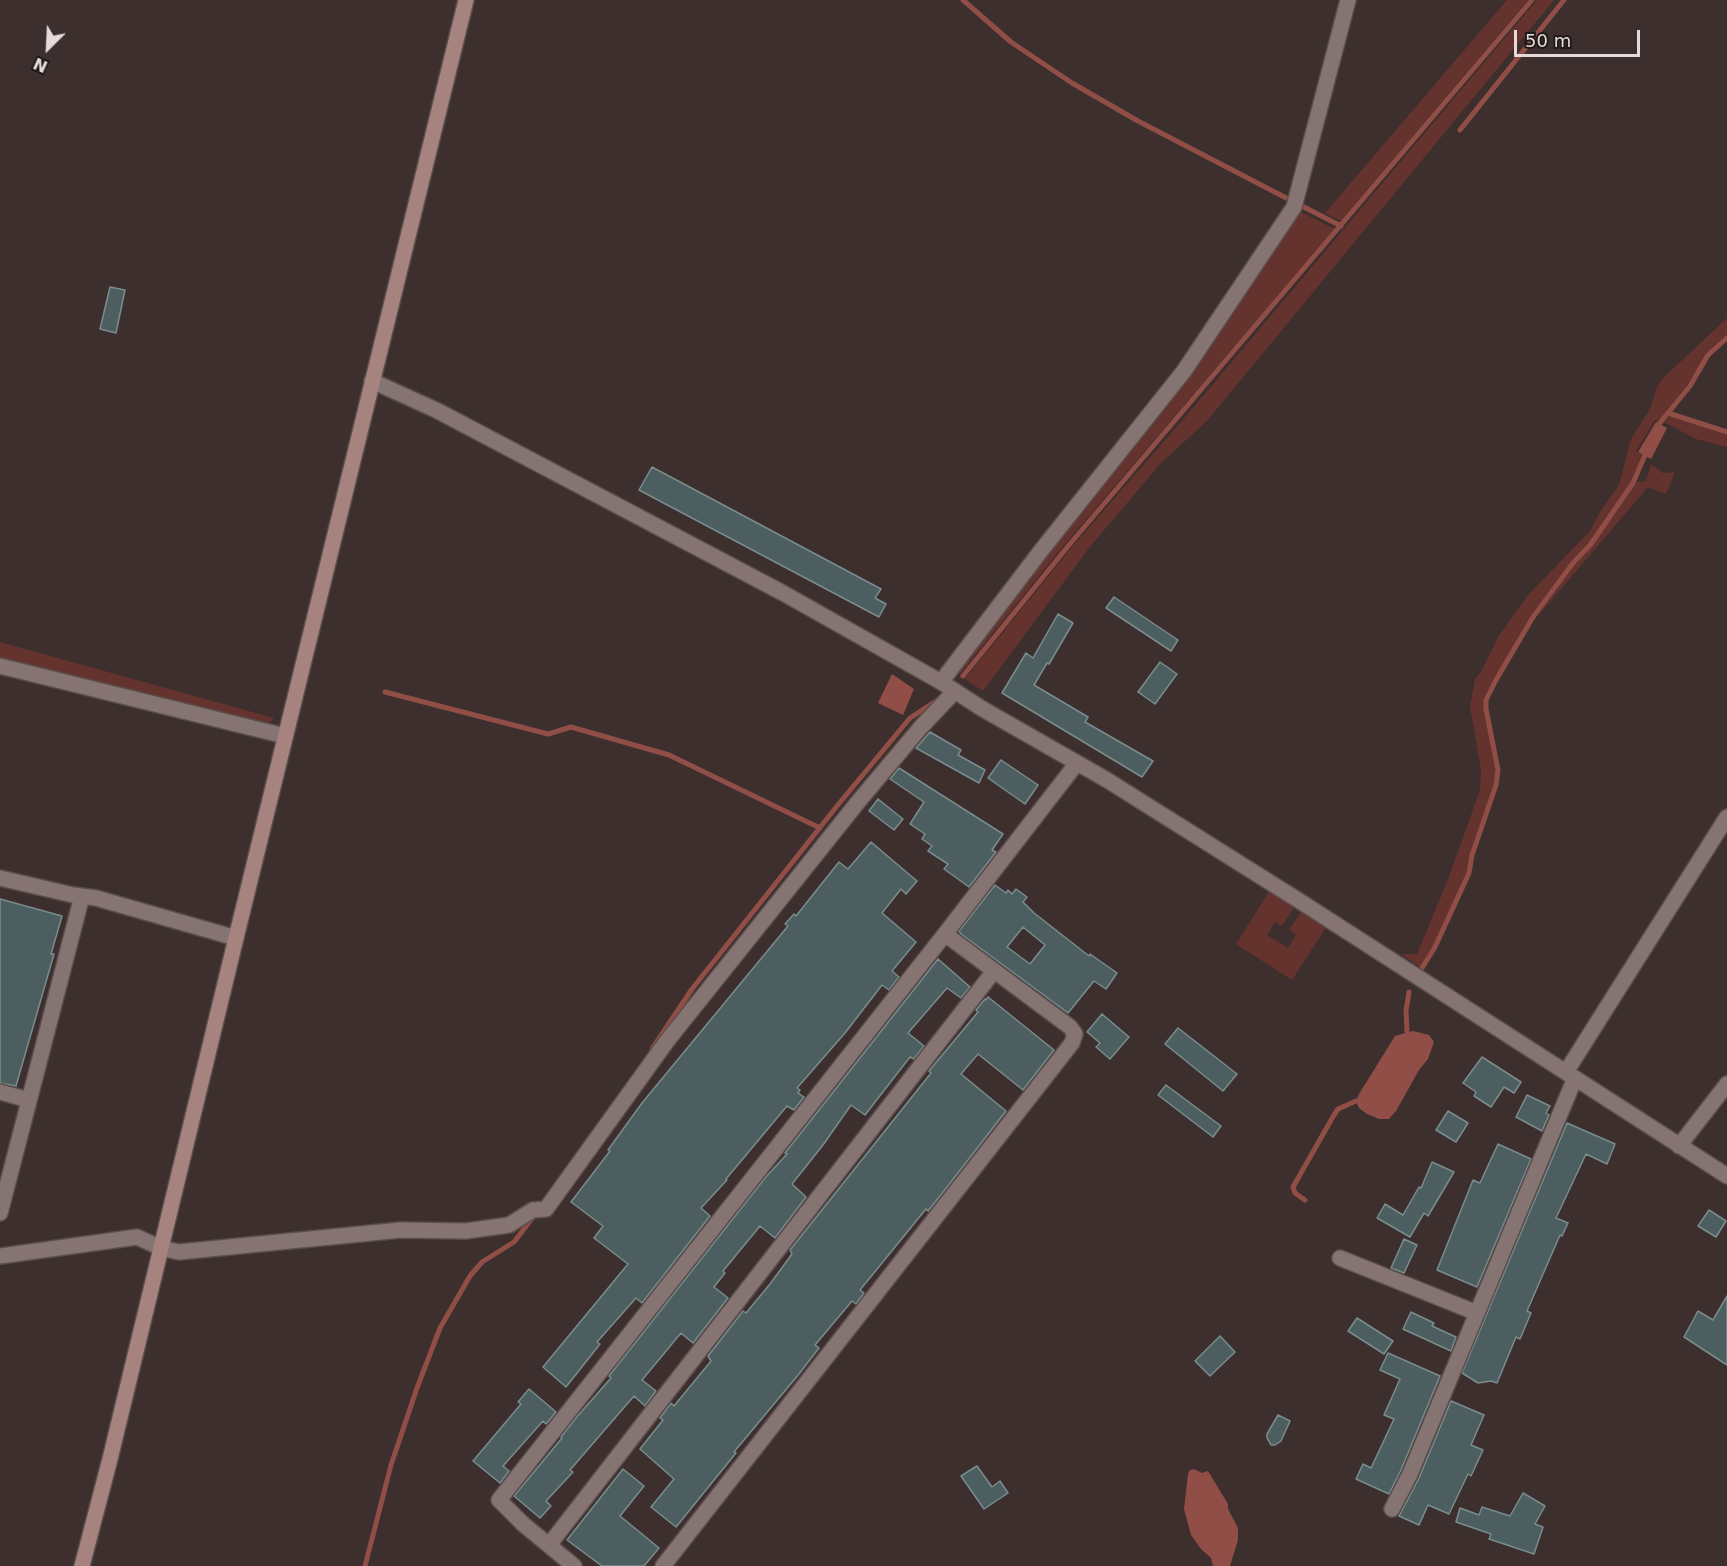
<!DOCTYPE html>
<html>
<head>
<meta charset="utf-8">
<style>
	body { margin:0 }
	#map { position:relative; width:1727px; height:1566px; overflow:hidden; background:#3d2f2d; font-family:"DejaVu Sans",sans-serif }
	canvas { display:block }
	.north { position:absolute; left:18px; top:18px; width:60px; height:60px; -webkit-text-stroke:4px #1f1918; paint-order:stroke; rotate:204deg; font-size:16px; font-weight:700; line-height:24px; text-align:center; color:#e5dbda }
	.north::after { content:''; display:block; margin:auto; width:21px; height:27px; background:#e5dbda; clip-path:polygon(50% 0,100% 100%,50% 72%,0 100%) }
	.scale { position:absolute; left:1514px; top:30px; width:126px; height:27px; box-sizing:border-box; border:3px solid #e5dbda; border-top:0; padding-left:8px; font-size:18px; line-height:21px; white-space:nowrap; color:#e5dbda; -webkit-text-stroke:4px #1f1918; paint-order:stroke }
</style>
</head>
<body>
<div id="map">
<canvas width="1727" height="1566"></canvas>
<div class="north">N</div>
<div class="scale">50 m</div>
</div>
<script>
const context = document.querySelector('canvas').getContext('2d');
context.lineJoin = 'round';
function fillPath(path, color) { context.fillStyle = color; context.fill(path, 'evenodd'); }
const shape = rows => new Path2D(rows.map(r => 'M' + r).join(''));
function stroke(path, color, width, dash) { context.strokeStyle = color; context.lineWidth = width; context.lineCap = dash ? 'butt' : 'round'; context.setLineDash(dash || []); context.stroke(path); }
const green = shape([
	[1507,0,1528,0,1341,221,1325,213],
	[1537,0,1554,0,1207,421,1160,464,1089,548,983,691,965,679,1072,547,1192,409],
	[1299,211,1335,229,1065,544,960,674,957,672],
	[1727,318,1727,335,1706,354,1704,360,1687,385,1659,421,1655,420,1636,451,1642,455,1631,483,1590,543,1571,562,1531,615,1495,678,1484,700,1494,754,1496,771,1494,784,1470,853,1467,872,1433,946,1420,967,1401,954,1417,954,1449,877,1480,790,1481,770,1470,707,1475,679,1481,672,1498,637,1529,594,1590,531,1600,512,1619,485,1631,439,1650,409,1657,387,1663,378],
	[1670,416,1727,435,1727,447,1696,439,1664,422],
	[1651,464,1663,473,1675,472,1666,494,1648,487,1537,617,1574,566,1593,545,1637,482,1646,481],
	[0,642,274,718,270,722,260,723,0,660],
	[1270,890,1295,906,1282,926,1275,922,1267,935,1288,948,1296,935,1289,930,1302,910,1327,926,1292,980,1236,944]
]);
const water = shape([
	[1656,422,1667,428,1651,459,1638,452],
	[892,674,914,689,903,715,878,703],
	[1413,1031,1429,1035,1434,1042,1428,1059,1419,1070,1396,1111,1389,1119,1379,1119,1367,1114,1359,1108,1356,1101,1359,1094,1395,1036],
	[1194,1469,1202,1473,1208,1471,1228,1504,1228,1509,1238,1528,1238,1540,1230,1566,1213,1566,1211,1558,1201,1549,1191,1535,1184,1509,1188,1474,1190,1470]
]);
const stream = shape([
	[963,0,1011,42,1072,83,1138,121,1292,201],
	[1460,130,1564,0],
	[1300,205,1341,226],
	[1668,413,1727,432],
	[1659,424,1690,386,1708,355,1727,338],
	[963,676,1069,545,1532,0],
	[385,692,548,734,571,727,669,755,820,828],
	[1422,968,1435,947,1469,873,1472,855,1496,785,1498,770,1486,709,1486,700,1496,680,1533,617,1573,563,1591,544,1633,483,1645,455],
	[1407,1032,1406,1011,1409,992],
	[652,1049,692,989,837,806,910,718,939,699],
	[1305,1200,1295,1193,1293,1187,1334,1115,1338,1109,1356,1101],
	[365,1566,391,1465,417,1388,440,1328,470,1276,482,1262,514,1242,534,1216]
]);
const building = shape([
	[110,287,125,290,116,333,100,329,110,287],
	[652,467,881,589,875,598,886,604,879,617,639,490,652,467],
	[1114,597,1178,640,1171,651,1106,608,1114,597],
	[1058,614,1073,623,1049,664,1047,663,1034,685,1088,717,1085,722,1153,761,1142,777,1002,693,1026,653,1033,658,1058,614],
	[1160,662,1177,674,1155,704,1138,692,1160,662],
	[930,732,961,750,958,755,985,770,979,783,916,748,930,732],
	[1001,760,1038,785,1025,804,988,778,1001,760],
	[899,768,1003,834,992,850,996,852,969,887,944,869,948,864,928,851,932,846,922,839,925,834,910,824,924,802,890,779,899,768],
	[878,799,903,819,894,830,869,811,878,799],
	[871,842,917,881,906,894,901,889,882,913,916,942,892,971,899,977,889,990,882,985,845,1033,797,1088,800,1090,798,1093,804,1097,794,1110,787,1106,726,1179,727,1180,701,1208,710,1216,642,1303,636,1298,597,1342,600,1344,566,1387,543,1367,628,1264,594,1238,603,1226,571,1202,610,1151,608,1150,642,1103,788,926,785,924,794,914,796,916,839,862,848,869,871,842],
	[995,885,1006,893,1008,890,1012,894,1016,889,1027,897,1023,902,1034,913,1089,956,1090,954,1117,973,1106,989,1094,981,1068,1013,961,934,959,931,995,885],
	[1023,927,1045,945,1030,964,1007,947,1023,927],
	[0,899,62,916,51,954,54,954,16,1086,0,1083,0,899],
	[938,959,970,987,961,998,947,988,908,1033,924,1046,914,1059,910,1057,865,1115,851,1105,823,1145,792,1184,806,1197,775,1238,760,1226,723,1271,725,1273,714,1287,728,1298,693,1343,681,1333,642,1380,656,1391,645,1406,634,1396,570,1470,573,1472,546,1501,551,1506,540,1518,514,1496,562,1438,561,1437,575,1419,611,1378,609,1376,765,1178,787,1154,785,1153,938,959],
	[988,997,1054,1050,1023,1090,978,1054,961,1074,1006,1111,944,1191,928,1211,926,1209,860,1290,864,1293,856,1304,852,1301,815,1345,819,1348,799,1374,734,1452,736,1453,676,1527,651,1507,674,1479,640,1449,663,1420,660,1418,671,1403,674,1406,711,1361,708,1356,743,1311,746,1313,770,1284,792,1254,790,1250,931,1073,929,1071,978,1012,976,1010,985,999,986,1000,988,997],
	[1102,1014,1129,1037,1110,1059,1096,1047,1100,1043,1087,1032,1102,1014],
	[1178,1028,1237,1074,1223,1091,1165,1044,1178,1028],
	[1482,1057,1521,1082,1514,1093,1504,1087,1491,1107,1474,1096,1476,1092,1463,1083,1482,1057],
	[1166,1085,1221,1126,1213,1137,1158,1095,1166,1085],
	[1527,1095,1550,1106,1546,1113,1549,1115,1542,1131,1516,1117,1527,1095],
	[1448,1111,1468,1123,1456,1142,1436,1130,1448,1111],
	[1567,1123,1615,1144,1607,1164,1586,1154,1556,1218,1568,1223,1562,1236,1560,1235,1527,1311,1531,1313,1520,1339,1516,1337,1497,1383,1491,1381,1478,1383,1462,1373,1567,1123],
	[1498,1144,1531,1159,1477,1287,1437,1270,1473,1180,1480,1183,1498,1144],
	[1432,1162,1454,1172,1428,1216,1424,1213,1410,1237,1377,1218,1385,1204,1403,1215,1419,1187,1421,1188,1432,1162],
	[1709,1210,1726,1221,1716,1237,1698,1226,1709,1210],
	[1404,1239,1417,1245,1404,1273,1391,1268,1404,1239],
	[1727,1296,1727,1365,1684,1337,1698,1311,1713,1320,1727,1296],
	[1411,1312,1434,1323,1432,1326,1456,1337,1451,1351,1403,1329,1411,1312],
	[1357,1318,1393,1341,1384,1354,1348,1331,1357,1318],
	[1220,1336,1235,1352,1210,1376,1195,1361,1220,1336],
	[1388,1353,1440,1376,1401,1470,1389,1494,1356,1479,1363,1464,1371,1468,1394,1419,1384,1415,1400,1379,1380,1370,1388,1353],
	[529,1389,556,1412,546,1424,543,1421,503,1466,509,1471,500,1483,473,1461,521,1404,518,1402,529,1389],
	[1451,1401,1484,1415,1471,1445,1483,1450,1471,1476,1468,1474,1449,1514,1428,1505,1419,1525,1399,1516,1419,1478,1451,1401],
	[1278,1415,1290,1421,1281,1441,1275,1445,1271,1445,1267,1438,1267,1434,1278,1415],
	[977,1466,992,1487,1000,1481,1008,1493,984,1509,961,1476,977,1466],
	[623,1469,644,1486,620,1516,659,1548,644,1566,602,1566,567,1540,623,1469],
	[1523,1493,1545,1506,1535,1524,1543,1527,1534,1554,1489,1539,1491,1534,1456,1522,1460,1508,1479,1515,1482,1507,1510,1516,1523,1493]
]);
const street = shape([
	[372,381,436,410,622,508,783,593,941,682,981,708,1107,780,1298,900,1727,1176],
	[0,666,285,736],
	[941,682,1040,552,1184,371,1294,207,1348,0],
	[0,878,73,895,96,898,236,938],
	[1566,1072,1727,817],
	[0,1092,29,1100],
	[1679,1146,1727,1084],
	[0,1213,82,896],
	[0,1256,137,1237,161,1248,179,1252,401,1230,466,1231,509,1225,533,1210,546,1209,667,1041,858,802,921,727,955,691],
	[1340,1258,1477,1313],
	[1392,1509,1410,1474,1575,1078],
	[549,1545,994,971],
	[574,1566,523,1524,499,1500,945,934,1077,763],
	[663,1566,1072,1043,1075,1034,1070,1027,945,934]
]);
const secondary = shape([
	[82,1566,110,1459,236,938,466,0]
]);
fillPath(green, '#64332e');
fillPath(water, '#914e47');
stroke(stream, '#914e47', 5);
fillPath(building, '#4c5e5f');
stroke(building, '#7a8d8e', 1.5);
stroke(street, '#5a4e4c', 18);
stroke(secondary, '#5a4e4c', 18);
stroke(street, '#867472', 15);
stroke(secondary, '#a6837f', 15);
</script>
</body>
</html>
